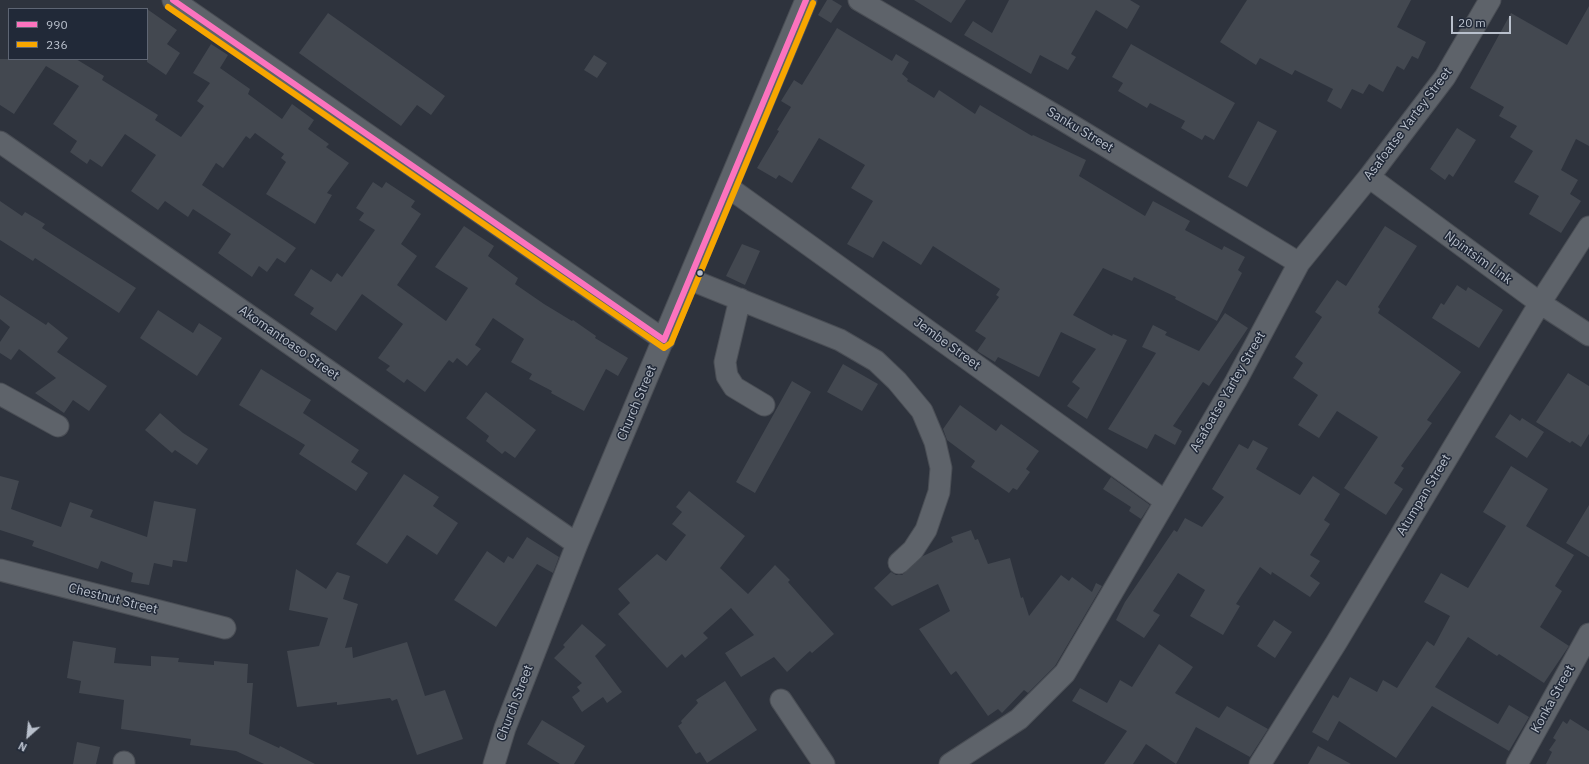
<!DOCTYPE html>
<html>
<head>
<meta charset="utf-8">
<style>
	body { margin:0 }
	#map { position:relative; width:1589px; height:764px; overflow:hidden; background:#2e333d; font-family:"IBM Plex Sans",sans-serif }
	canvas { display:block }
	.legend { position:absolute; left:8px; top:8px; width:140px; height:52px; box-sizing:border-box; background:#212938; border:1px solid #5e6573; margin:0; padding:5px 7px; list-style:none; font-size:12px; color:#b9c0cc }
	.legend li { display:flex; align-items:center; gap:8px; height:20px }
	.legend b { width:20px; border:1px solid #5e6573 }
	.north { position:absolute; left:8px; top:716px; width:40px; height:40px; -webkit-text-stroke:3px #212938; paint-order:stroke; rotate:207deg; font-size:11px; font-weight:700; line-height:16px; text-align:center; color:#b9c0cc }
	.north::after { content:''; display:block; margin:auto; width:14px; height:18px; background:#b9c0cc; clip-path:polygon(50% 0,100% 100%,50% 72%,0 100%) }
	.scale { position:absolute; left:1451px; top:16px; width:60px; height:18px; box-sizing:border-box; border:2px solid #b9c0cc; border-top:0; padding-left:5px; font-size:12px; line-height:14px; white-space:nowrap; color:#b9c0cc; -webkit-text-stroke:3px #212938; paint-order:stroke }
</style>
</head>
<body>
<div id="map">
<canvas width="1589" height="764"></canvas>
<ul class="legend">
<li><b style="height:5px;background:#fc73be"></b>990</li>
<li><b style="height:5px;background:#f7a600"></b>236</li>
</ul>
<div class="north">N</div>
<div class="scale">20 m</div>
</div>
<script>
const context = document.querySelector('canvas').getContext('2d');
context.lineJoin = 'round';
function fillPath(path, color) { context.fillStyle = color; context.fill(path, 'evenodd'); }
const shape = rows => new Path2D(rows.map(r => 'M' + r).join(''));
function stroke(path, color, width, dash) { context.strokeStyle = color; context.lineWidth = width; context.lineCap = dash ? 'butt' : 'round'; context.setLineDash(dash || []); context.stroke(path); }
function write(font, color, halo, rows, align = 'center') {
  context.font = font + ' "IBM Plex Sans",sans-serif'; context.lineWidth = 3; context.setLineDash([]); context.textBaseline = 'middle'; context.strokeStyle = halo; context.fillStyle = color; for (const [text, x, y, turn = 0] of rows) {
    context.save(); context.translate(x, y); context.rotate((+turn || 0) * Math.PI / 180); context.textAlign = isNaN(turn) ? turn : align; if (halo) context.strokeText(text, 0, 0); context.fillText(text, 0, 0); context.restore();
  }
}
const building = shape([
	[827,0,832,0,842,6,831,23,818,15],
	[914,0,966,0,951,23],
	[1009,0,1130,0,1140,6,1127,29,1096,10,1071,54,1076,57,1068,70,1040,55,1031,74,964,35,973,21,992,33],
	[1247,0,1411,0,1397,27,1426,42,1418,59,1412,56,1404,70,1397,66,1383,92,1369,84,1363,94,1352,89,1341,109,1327,101,1333,89,1295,70,1292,75,1260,58,1256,65,1220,42],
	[1589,6,1589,146,1576,139,1561,170,1578,180,1570,194,1581,201,1561,233,1529,214,1539,196,1514,182,1533,151,1510,137,1517,126,1499,116,1504,107,1470,88,1511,13,1567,45],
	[147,9,177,30,167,44,180,53,166,75,147,62],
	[328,13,445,96,431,115,417,105,401,126,299,53],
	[837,28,892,61,896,54,909,62,902,74,908,79,907,81,934,98,939,90,975,114,980,105,1032,136,1033,135,1086,160,1079,176,1145,216,1153,201,1190,221,1185,230,1222,250,1224,246,1245,257,1238,270,1242,273,1217,321,1175,299,1176,297,1134,277,1132,281,1103,268,1073,315,1112,336,1113,334,1127,340,1087,419,1067,406,1080,388,1072,382,1096,349,1061,332,1039,377,998,357,995,362,977,351,986,338,975,331,999,297,996,295,1000,289,933,246,921,265,883,241,873,258,847,244,873,201,851,188,865,165,819,138,792,183,779,175,776,179,757,168,779,131,777,130,791,107,781,101,794,80,802,85],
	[211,44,228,55,220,68,250,89,248,94,282,119,292,104,314,120,308,129,329,144,326,147,349,163,327,193,332,195,315,224,266,194,286,162,281,158,284,154,255,133,250,139,246,136,223,168,216,163,202,185,296,248,285,263,277,258,267,272,259,266,252,277,218,253,231,234,193,209,188,217,165,201,158,210,131,191,156,155,125,134,102,167,90,159,87,164,70,152,77,141,53,124,79,86,46,66,14,114,0,105,0,59,76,59,104,76,102,80,158,115,155,120,181,137,204,106,197,101,210,83,193,73],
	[1131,44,1235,103,1214,140,1205,135,1202,140,1181,128,1185,121,1150,103,1147,108,1118,91,1123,83,1112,77],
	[594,55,607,63,597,78,584,70],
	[1258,121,1277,131,1247,187,1228,177],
	[1457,128,1476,140,1453,177,1449,174,1445,180,1430,169],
	[373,182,382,188,386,182,415,201,411,207,421,214,401,244,417,256,397,285,446,321,468,288,435,267,464,226,494,246,488,256,518,278,515,284,544,304,572,321,573,320,596,336,595,338,628,358,618,376,606,369,584,411,551,393,552,391,529,379,532,374,511,362,524,339,493,318,475,345,481,349,467,366,457,358,453,363,449,360,425,392,407,379,404,383,386,370,390,366,378,358,403,324,362,294,336,331,310,314,314,308,294,295,311,269,331,282,337,273,342,277,375,230,359,220,364,213,356,208],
	[0,201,22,216,25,212,45,224,42,228,136,288,119,313,35,258,33,261,0,240],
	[1385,226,1417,246,1378,307,1380,309,1378,313,1461,372,1427,420,1432,423,1401,466,1404,468,1394,483,1403,489,1386,515,1344,488,1378,437,1337,411,1319,438,1298,425,1318,395,1293,378,1303,363,1295,357,1322,317,1315,312,1337,280,1346,286],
	[742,244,760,251,745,285,726,276],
	[1457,285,1466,291,1468,287,1503,310,1479,348,1432,318,1441,303,1444,305],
	[0,295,46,325,48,322,68,338,57,352,107,386,89,411,73,400,64,413,35,393,56,378,19,349,11,360,0,353,0,342,10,327,0,319],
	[158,310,193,333,199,323,222,338,197,376,140,338],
	[1225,313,1248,328,1209,386,1203,382,1173,426,1182,431,1175,445,1155,434,1147,449,1108,429,1156,353,1142,347,1153,325,1167,332,1165,335,1199,351],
	[843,364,878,384,862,411,827,392],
	[261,369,311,400,303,413,359,450,351,462,368,473,356,491,299,454,305,445,239,405],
	[1568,373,1589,386,1589,434,1581,447,1572,441,1570,443,1536,422],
	[792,381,811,392,755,493,736,482],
	[486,392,536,430,515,458,505,451,502,454,486,441,489,436,466,418],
	[960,405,996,431,1001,424,1039,451,1026,469,1030,472,1017,490,1013,488,1009,493,971,467,975,461,947,440,943,429],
	[160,413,183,433,208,449,197,465,175,450,172,453,145,430],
	[1510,414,1520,421,1522,418,1544,432,1527,458,1495,437],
	[1253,440,1268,448,1256,469,1300,495,1313,476,1340,494,1324,520,1330,524,1310,555,1320,561,1310,576,1320,583,1310,597,1272,572,1271,575,1260,567,1236,604,1240,606,1223,635,1190,616,1205,590,1178,573,1153,611,1160,615,1144,638,1116,620,1125,602,1174,530,1177,532,1185,518,1202,527,1224,497,1212,489,1239,444,1248,449],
	[1511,466,1548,489,1526,526,1574,555,1555,586,1562,591,1540,627,1569,646,1544,683,1499,654,1497,656,1468,637,1435,687,1498,724,1509,705,1529,717,1509,751,1432,706,1396,758,1339,721,1328,741,1312,732,1333,695,1338,698,1350,677,1377,692,1383,680,1397,688,1427,641,1434,646,1450,616,1424,602,1441,573,1468,588,1506,526,1483,512],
	[404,474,439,497,433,506,458,523,437,555,407,535,387,564,356,544],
	[0,476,19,481,11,509,61,527,70,502,93,510,90,517,147,537,154,501,196,509,187,562,173,560,172,567,154,563,149,585,131,582,133,573,101,561,98,569,32,546,34,541,0,530],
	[1111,477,1150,505,1141,519,1129,511,1131,507,1103,489],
	[689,491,745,536,720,568,748,594,775,565,790,580,788,582,834,634,812,653,810,651,787,672,774,657,741,677,725,653,754,635,731,608,703,633,708,638,685,658,682,654,667,668,618,614,630,603,618,589,657,554,666,561,686,535,672,524,682,512,676,507],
	[1589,505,1589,557,1566,543],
	[971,530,975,540,978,539,988,564,1010,558,1021,598,1023,597,1029,616,1061,575,1069,581,1072,577,1092,592,1096,583,1102,586,1055,666,1028,693,1024,690,1002,713,998,709,988,716,956,671,951,675,919,629,950,611,938,584,892,606,874,588,891,572,896,575,902,575,923,556,953,542,951,537],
	[527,537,559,557,553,573,537,564,496,627,454,600,487,551,504,563,508,556,513,559],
	[296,569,326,589,337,572,350,576,343,599,358,604,345,648,352,647,353,658,407,642,425,696,445,690,463,739,417,755,397,699,392,701,390,698,337,705,337,702,297,707,287,651,319,646,328,618,289,610],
	[1274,620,1292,632,1275,658,1257,646],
	[582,624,606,645,595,656,622,692,607,703,603,697,582,712,572,697,580,691,577,687,582,683,554,658,565,647,563,645],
	[73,641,116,648,114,663,151,666,151,656,179,658,178,662,214,665,214,661,248,664,247,683,253,683,249,734,279,748,280,746,315,764,264,764,236,751,190,745,191,739,121,729,124,700,79,693,81,681,67,678],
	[1159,644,1193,667,1175,693,1219,718,1227,706,1268,729,1250,757,1196,727,1176,764,1146,744,1133,764,1104,764,1127,731,1072,701,1080,688,1107,703,1120,680,1132,687],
	[725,681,757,730,707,763,700,752,696,754,678,726,682,723,681,721,698,703,696,700],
	[1570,719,1589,731,1589,764,1546,764,1552,752,1549,750,1556,740,1553,738,1563,721,1567,724],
	[542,720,585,746,574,764,560,764,527,744],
	[77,742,100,747,96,764,73,764],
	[1318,746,1351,764,1308,764]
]);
const minor = shape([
	[173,0,664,340],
	[859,0,1058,117,1299,263],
	[0,142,577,544],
	[1369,177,1540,303,1589,335],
	[728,187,1165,501],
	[689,279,840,340,876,361,897,381,922,411,935,442,941,468,939,492,926,530,913,550,899,563],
	[740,299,725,362,727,376,734,387,764,405],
	[0,394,58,426],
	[0,570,225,628],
	[781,700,824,764],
	[124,764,124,762],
	[494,764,505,728,577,544,806,0],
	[950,764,1019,719,1065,673,1236,381,1299,263,1369,177,1445,77,1490,0],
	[1260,764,1336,643,1540,303,1589,227],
	[1517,764,1589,634]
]);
const bus1 = shape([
	[173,0,664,340,806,0]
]);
const bus2 = shape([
	[168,7,664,348,671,343,813,3]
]);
const markers = [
	[700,273,3.5,"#b9c0cc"]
];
const streetNames = [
	["Asafoatse Yartey Street",1408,124,-53],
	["Sanku Street",1080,130,31],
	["Npintsim Link",1478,258,36],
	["Akomantoaso Street",289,343,35],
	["Jembe Street",947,344,36],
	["Asafoatse Yartey Street",1228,392,-60],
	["Church Street",637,403,-67],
	["Atumpan Street",1424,495,-59],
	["Chestnut Street",113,599,14],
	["Konka Street",1553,699,-61],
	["Church Street",515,703,-69]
];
fillPath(building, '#434850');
stroke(minor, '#4a4e55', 23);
stroke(minor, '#5e636a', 21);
stroke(bus1, '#fc73be', 6);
stroke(bus2, '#f7a600', 6);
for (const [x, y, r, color] of markers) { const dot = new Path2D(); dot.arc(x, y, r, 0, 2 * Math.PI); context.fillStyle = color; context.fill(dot); stroke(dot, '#212938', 1.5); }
write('13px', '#b9c0cc', '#212938', streetNames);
</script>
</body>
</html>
